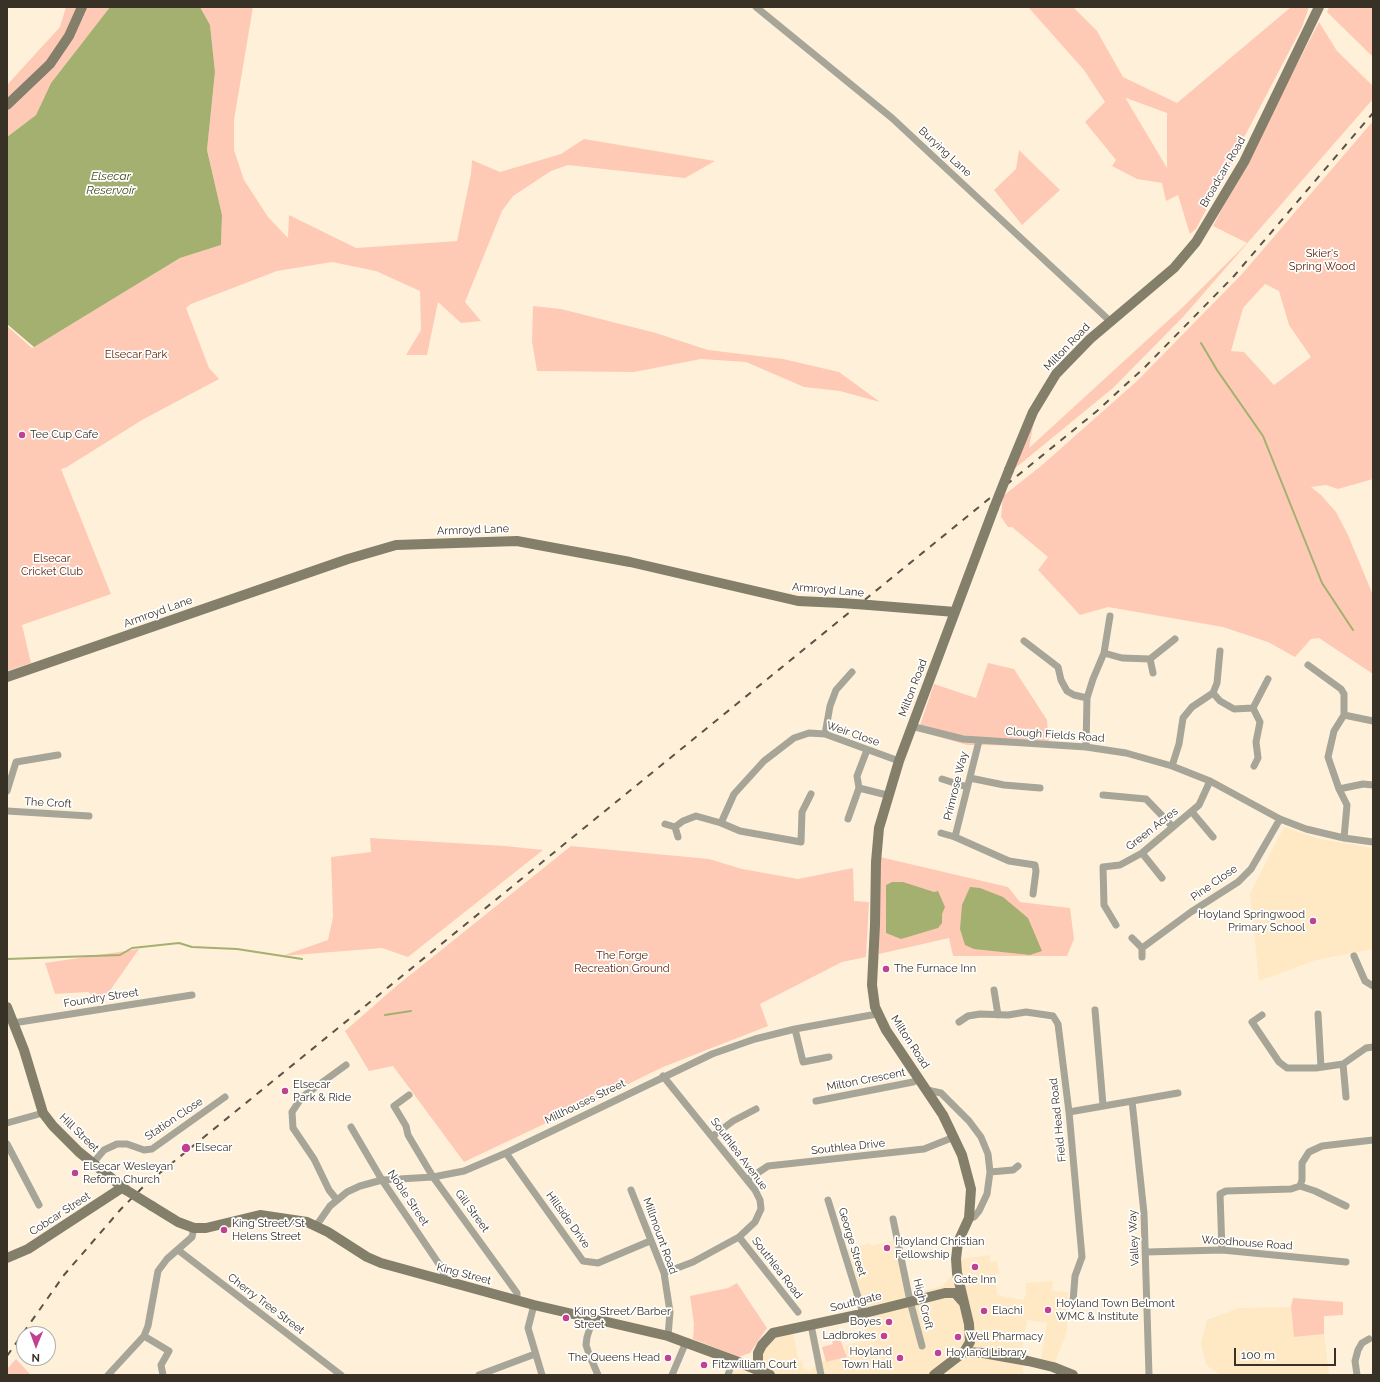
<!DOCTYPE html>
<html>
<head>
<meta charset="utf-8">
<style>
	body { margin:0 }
	#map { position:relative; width:1380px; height:1382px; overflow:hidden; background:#fff1d9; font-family:Raleway,sans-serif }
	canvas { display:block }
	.frame { position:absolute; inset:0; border:8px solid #383126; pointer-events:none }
	.north { position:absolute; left:16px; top:1326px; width:40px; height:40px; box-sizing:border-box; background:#fff; border:1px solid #afada8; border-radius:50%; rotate:181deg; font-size:11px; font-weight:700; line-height:16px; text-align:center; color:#383126 }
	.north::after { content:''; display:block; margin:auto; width:14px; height:18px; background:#bf4291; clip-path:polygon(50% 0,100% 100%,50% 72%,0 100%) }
	.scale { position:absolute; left:1234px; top:1348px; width:102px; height:18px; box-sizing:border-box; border:2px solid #383126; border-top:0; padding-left:5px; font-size:12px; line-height:14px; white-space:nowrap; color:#383126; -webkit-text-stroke:3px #fff; paint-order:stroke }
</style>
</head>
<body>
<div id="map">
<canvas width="1380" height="1382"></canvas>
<div class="frame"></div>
<div class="north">N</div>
<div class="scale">100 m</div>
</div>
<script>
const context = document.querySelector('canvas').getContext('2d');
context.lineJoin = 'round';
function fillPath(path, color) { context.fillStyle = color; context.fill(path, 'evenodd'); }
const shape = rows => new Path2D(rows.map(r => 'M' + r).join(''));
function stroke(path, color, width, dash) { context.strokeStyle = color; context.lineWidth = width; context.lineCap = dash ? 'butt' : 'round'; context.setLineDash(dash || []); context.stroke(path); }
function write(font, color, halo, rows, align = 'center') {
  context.font = font + ' Raleway,sans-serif'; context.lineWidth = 3.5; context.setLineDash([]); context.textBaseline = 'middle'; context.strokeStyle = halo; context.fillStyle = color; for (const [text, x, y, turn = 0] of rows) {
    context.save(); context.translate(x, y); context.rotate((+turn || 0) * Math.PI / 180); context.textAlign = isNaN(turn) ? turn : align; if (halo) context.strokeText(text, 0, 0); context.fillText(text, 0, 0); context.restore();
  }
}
const built = shape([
	[1284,827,1319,839,1373,848,1373,949,1316,960,1259,981,1250,894],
	[894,1240,906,1295,942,1286,960,1268,959,1259,990,1255,990,1262,997,1261,999,1273,995,1274,997,1295,1023,1300,1026,1295,1026,1283,1053,1281,1052,1291,1068,1292,1067,1332,1055,1362,1041,1359,1047,1323,1027,1320,1021,1355,1024,1375,730,1375,735,1363,753,1364,762,1345,792,1328,799,1362,802,1361,804,1369,810,1371,819,1362,847,1357,845,1345,868,1340,862,1316,868,1314,847,1250,870,1243,871,1246],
	[1291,1307,1294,1337,1324,1334,1329,1374,1335,1375,1220,1375,1206,1365,1201,1343,1207,1320,1239,1308]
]);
const green = shape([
	[66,7,110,7,51,83,36,115,7,137,7,85,60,27],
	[200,7,253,7,234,120,234,150,244,180,268,217,288,238,289,215,356,248,457,241,471,174,472,160,500,172,561,154,584,139,715,161,685,178,568,165,551,171,513,196,502,211,465,302,481,321,461,323,438,302,427,355,406,355,421,330,420,291,376,271,332,262,277,271,191,304,186,308,209,368,219,379,142,420,67,467,61,469,111,594,22,625,31,663,7,671,7,326,32,348,180,258,221,245,222,215,207,150,215,72,210,25],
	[1028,7,1073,7,1097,31,1123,77,1177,103,1291,7,1309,7,1302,27,1196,229,1190,234,1178,195,1166,201,1162,183,1137,179,1112,166,1116,160,1085,122,1105,102,1084,70],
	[1126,98,1167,113,1167,168,1126,99],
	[1329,7,1373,7,1373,57,1327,12],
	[1319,22,1337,51,1373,86,1373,99,1183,317,1113,388,1013,470,1034,421,1029,448,1184,306,1247,243,1213,226],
	[1373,121,1373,479,1338,489,1326,485,1311,487,1321,495,1336,512,1348,535,1373,595,1373,674,1319,638,1311,639,1295,657,1268,642,1223,627,1108,607,1080,615,1038,570,1048,557,1012,527,1008,527,1001,517,1003,496,1041,466,1137,381,1242,274],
	[1265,284,1279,291,1289,325,1311,357,1274,385,1244,352,1231,351,1243,308],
	[1019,150,1060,190,1022,225,994,190,1016,169],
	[533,306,561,309,656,333,708,350,783,359,839,372,880,402,840,391,804,387,746,362,701,359,634,372,537,371,532,341],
	[988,663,1014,669,1047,720,1049,746,967,745,918,731,934,684,976,698],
	[370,838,505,846,543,850,408,957,382,948,282,956,328,940,333,917,331,857,371,852],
	[571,846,709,859,742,869,798,879,853,868,854,901,869,902,866,957,842,962,760,1004,768,1026,663,1067,610,1093,607,1085,596,1089,599,1098,464,1162,393,1066,369,1071,345,1031,394,988],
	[880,857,1008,887,1020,902,1070,908,1074,939,1067,956,953,956,949,938,879,954],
	[139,949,102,1002,88,992,55,994,45,963],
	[737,1283,767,1328,750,1353,739,1357,693,1339,694,1324,690,1296,728,1288],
	[1293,1298,1343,1302,1343,1315,1324,1316,1324,1334,1294,1337,1291,1307],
	[840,1339,847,1357,826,1362,822,1347,833,1344,832,1341],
	[16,1359,31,1375,7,1375,7,1369]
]);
const water = shape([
	[110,7,200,7,210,25,215,72,207,150,222,215,221,245,180,258,34,347,7,324,7,137,36,115,51,83],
	[892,882,903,882,934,892,938,891,945,907,942,914,942,923,938,928,901,939,886,933,886,885],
	[970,887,980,888,1003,897,1028,918,1042,951,1030,955,974,949,965,945,960,929,962,905]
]);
const stream = shape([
	[1201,343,1217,370,1263,436,1322,583,1353,630],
	[7,959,120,955,132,948,179,943,192,947,237,949,302,959],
	[385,1015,411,1011]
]);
const street = shape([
	[756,7,892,118,1111,322],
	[1024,641,1058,667,1061,680,1067,691,1074,695,1087,698],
	[1104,653,1122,658,1150,659,1175,639],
	[1150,659,1153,673],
	[1308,665,1341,689,1344,694,1344,715,1334,731,1328,757,1339,789,1347,805,1344,838],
	[1213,693,1220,701,1234,709,1253,708,1268,679],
	[1253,708,1260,722,1256,742,1258,758,1254,766],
	[1344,715,1373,721],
	[911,726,963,739,1086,747,1126,753,1172,766,1210,781,1280,819,1306,829,1344,838,1373,842],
	[825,734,830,706,836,690,852,672],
	[1086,747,1087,698,1093,679,1104,653,1110,616],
	[867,750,857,776,859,788,887,795],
	[1172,766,1179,744,1183,718,1192,707,1213,693,1217,683,1220,651],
	[970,778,1004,785,1040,788],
	[942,779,967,787],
	[1339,789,1363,784,1373,785],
	[7,791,16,762,58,755],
	[1103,795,1146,799,1173,827],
	[7,811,89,816],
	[1192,812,1213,837],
	[848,819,859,788],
	[721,823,734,794,764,761,794,738,809,733,825,734,899,761],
	[665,824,675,827,683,821,696,816,721,823,740,831,801,842,802,812,811,794],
	[675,827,678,837],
	[941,833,955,837,1009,861,1035,865,1036,871,1033,894],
	[955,837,979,741],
	[1142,853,1162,878],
	[1116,925,1104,905,1103,867,1120,865,1142,853,1199,805,1210,781],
	[1132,938,1142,948,1142,957],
	[1142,948,1191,912,1238,882,1251,869,1280,819],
	[1354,956,1365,981,1373,986],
	[994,990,998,1015],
	[1095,1010,1103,1105],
	[1318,1014,1321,1067],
	[1262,1015,1252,1022,1279,1062,1287,1068,1316,1068,1343,1064,1366,1048,1373,1047],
	[959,1022,968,1016,980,1014,1008,1015,1026,1012,1053,1016,1058,1024,1069,1112,1082,1257,1075,1276,1073,1302],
	[13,1023,192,995],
	[795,1029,803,1062,829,1057],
	[1343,1064,1346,1097],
	[663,1076,755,1190,760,1200,761,1209,755,1222,739,1237,693,1262,664,1273],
	[927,1090,941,1093,969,1121,981,1137,988,1154,990,1172,987,1194,979,1211,974,1217,969,1218],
	[409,1095,394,1106,406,1126,408,1135,433,1177,517,1293,517,1300],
	[816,1101,913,1082,920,1079],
	[1132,1101,1144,1213,1149,1375],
	[1069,1112,1178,1093],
	[7,1123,43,1113],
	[351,1127,382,1180,443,1270,445,1281],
	[713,1136,733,1121,756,1109],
	[7,1144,39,1205],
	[506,1153,583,1261,598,1263,650,1241],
	[93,1163,104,1150,117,1144,127,1144,144,1150,152,1149,225,1097],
	[990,1172,1013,1170,1018,1166],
	[747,1180,768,1166,924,1149,954,1137],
	[1300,1186,1315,1191,1346,1206],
	[631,1190,664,1273,670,1312,668,1336],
	[337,1200,329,1190,314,1159,293,1128,292,1112,302,1097,346,1065],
	[828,1200,863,1313],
	[893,1219,910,1301,922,1346],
	[316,1226,330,1206,347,1192,360,1186,382,1180,433,1177,464,1171,506,1153,712,1054,755,1039,795,1029,877,1014],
	[739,1237,798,1312],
	[178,1250,341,1375],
	[1222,1250,1220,1194,1226,1191,1291,1189,1300,1186,1302,1180,1302,1163,1309,1152,1322,1146,1373,1140],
	[1146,1252,1222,1250,1346,1262],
	[534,1305,528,1328,542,1375],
	[593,1319,587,1337,586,1345,589,1354,598,1375],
	[811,1325,821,1375],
	[144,1336,169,1351,161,1365,163,1375],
	[108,1375,144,1336,148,1326,158,1271,167,1259,192,1237,194,1228],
	[479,1375,535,1354],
	[672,1375,686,1342],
	[728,1375,733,1360],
	[1357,1375,1355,1361,1358,1350,1362,1343,1369,1339]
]);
const secondary = shape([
	[7,105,50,64,69,36,82,7],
	[1009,470,1033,412,1056,374,1090,339,1174,268,1196,242,1244,162,1319,7],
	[869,605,955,612],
	[7,677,348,559,396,545,517,541,630,562,798,601,841,603],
	[7,1007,24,1050,43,1113,53,1126,79,1152,126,1190],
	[152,1206,178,1222,194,1228,206,1228,260,1215,307,1222,328,1232,367,1257,381,1263,534,1305,668,1336,733,1360,770,1375],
	[7,1258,28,1249,123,1187],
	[964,1352,983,1353,1028,1361,1053,1367,1073,1375],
	[764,1372,758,1365,758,1353,762,1345,773,1333,857,1315,945,1293,955,1293,963,1302],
	[934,1375,964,1352,970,1342,969,1324,957,1273,956,1259,958,1242,969,1218,971,1189,962,1155,943,1115,886,1030,875,1007,872,985,875,925,876,862,879,828,899,761,994,508]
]);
const rail = shape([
	[7,1356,64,1275,121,1209,145,1185,1097,411,1145,367,1234,276,1373,113]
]);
const secondaryBridge = shape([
	[994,508,1009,470],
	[841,603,869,605],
	[126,1190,152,1206]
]);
const markers = [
	[22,435,4,"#bf4291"],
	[1313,921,4,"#bf4291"],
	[886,969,4,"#bf4291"],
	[285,1091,4,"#bf4291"],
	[186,1148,5,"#bf4291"],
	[75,1173,4,"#bf4291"],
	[224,1230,4,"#bf4291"],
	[887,1248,4,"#bf4291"],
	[975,1267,4,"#bf4291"],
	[1048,1310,4,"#bf4291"],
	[984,1311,4,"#bf4291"],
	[566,1318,4,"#bf4291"],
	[889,1322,4,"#bf4291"],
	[884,1336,4,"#bf4291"],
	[958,1337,4,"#bf4291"],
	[938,1353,4,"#bf4291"],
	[668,1358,4,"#bf4291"],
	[900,1358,4,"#bf4291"],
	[704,1365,4,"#bf4291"]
];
const streetNames = [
	["Burying Lane",945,152,43],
	["Broadcarr Road",1223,172,-60],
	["Milton Road",1067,347,-46],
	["Armroyd Lane",473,530,-2],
	["Armroyd Lane",828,590,5],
	["Armroyd Lane",158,612,-20],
	["Milton Road",913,688,-69],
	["Weir Close",853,734,19],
	["Clough Fields Road",1055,735,4],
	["Primrose Way",956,786,-76],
	["The Croft",48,803,3],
	["Green Acres",1152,829,-38],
	["Pine Close",1214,883,-35],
	["Foundry Street",101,998,-9],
	["Milton Road",910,1042,57],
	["Milton Crescent",866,1080,-11],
	["Millhouses Street",585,1102,-26],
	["Station Close",174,1119,-34],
	["Field Head Road",1058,1120,-96],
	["Hill Street",79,1133,44],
	["Southlea Drive",848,1147,-6],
	["Southlea Avenue",739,1154,53],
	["Noble Street",408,1198,56],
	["Gill Street",472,1211,54],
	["Cobcar Street",60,1214,-33],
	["Hillside Drive",568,1220,54],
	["Millmount Road",660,1236,70],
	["Valley Way",1134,1238,-93],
	["George Street",852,1242,73],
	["Woodhouse Road",1247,1243,4],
	["Southlea Road",777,1268,52],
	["King Street",464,1274,15],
	["Southgate",856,1302,-14],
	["Cherry Tree Street",266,1304,37],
	["High Croft",923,1304,76]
];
const parkNames = [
	["Skier's",1322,254],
	["Spring Wood",1322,267],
	["Elsecar Park",136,355],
	["Elsecar",52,559],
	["Cricket Club",52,572],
	["The Forge",622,956],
	["Recreation Ground",622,969]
];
const poiNames = [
	["Tee Cup Cafe",30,435],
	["Hoyland Springwood",1305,915,"right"],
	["Primary School",1305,928,"right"],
	["The Furnace Inn",894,969],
	["Elsecar",293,1085],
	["Park & Ride",293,1098],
	["Elsecar",195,1148],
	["Elsecar Wesleyan",83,1167],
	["Reform Church",83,1180],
	["King Street/St",232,1224],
	["Helens Street",232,1237],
	["Hoyland Christian",895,1242],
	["Fellowship",895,1255],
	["Gate Inn",975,1280,"center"],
	["Hoyland Town Belmont",1056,1304],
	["WMC & Institute",1056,1317],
	["Elachi",992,1311],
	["King Street/Barber",574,1312],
	["Street",574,1325],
	["Boyes",881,1322,"right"],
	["Ladbrokes",876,1336,"right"],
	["Well Pharmacy",966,1337],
	["Hoyland",892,1352,"right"],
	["Town Hall",892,1365,"right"],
	["Hoyland Library",946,1353],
	["The Queens Head",660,1358,"right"],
	["Fitzwilliam Court",712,1365]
];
const waterNames = [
	["Elsecar",111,176],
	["Reservoir",111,190]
];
fillPath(built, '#ffe8c4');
fillPath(green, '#fecab6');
fillPath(water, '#a3b06f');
stroke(stream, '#a3b06f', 2);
stroke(street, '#a7a597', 7);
stroke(secondary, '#837f6b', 10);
stroke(rail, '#5b5346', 2, [7, 7]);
stroke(secondaryBridge, '#837f6b', 10);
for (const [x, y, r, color] of markers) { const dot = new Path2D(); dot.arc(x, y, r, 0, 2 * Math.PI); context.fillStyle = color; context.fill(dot); stroke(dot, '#fff', 1.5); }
write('11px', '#383126', '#fff', streetNames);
write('11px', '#602409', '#fff', parkNames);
write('11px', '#383126', '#fff', poiNames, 'left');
write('italic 12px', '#424a1a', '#fff', waterNames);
</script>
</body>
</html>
